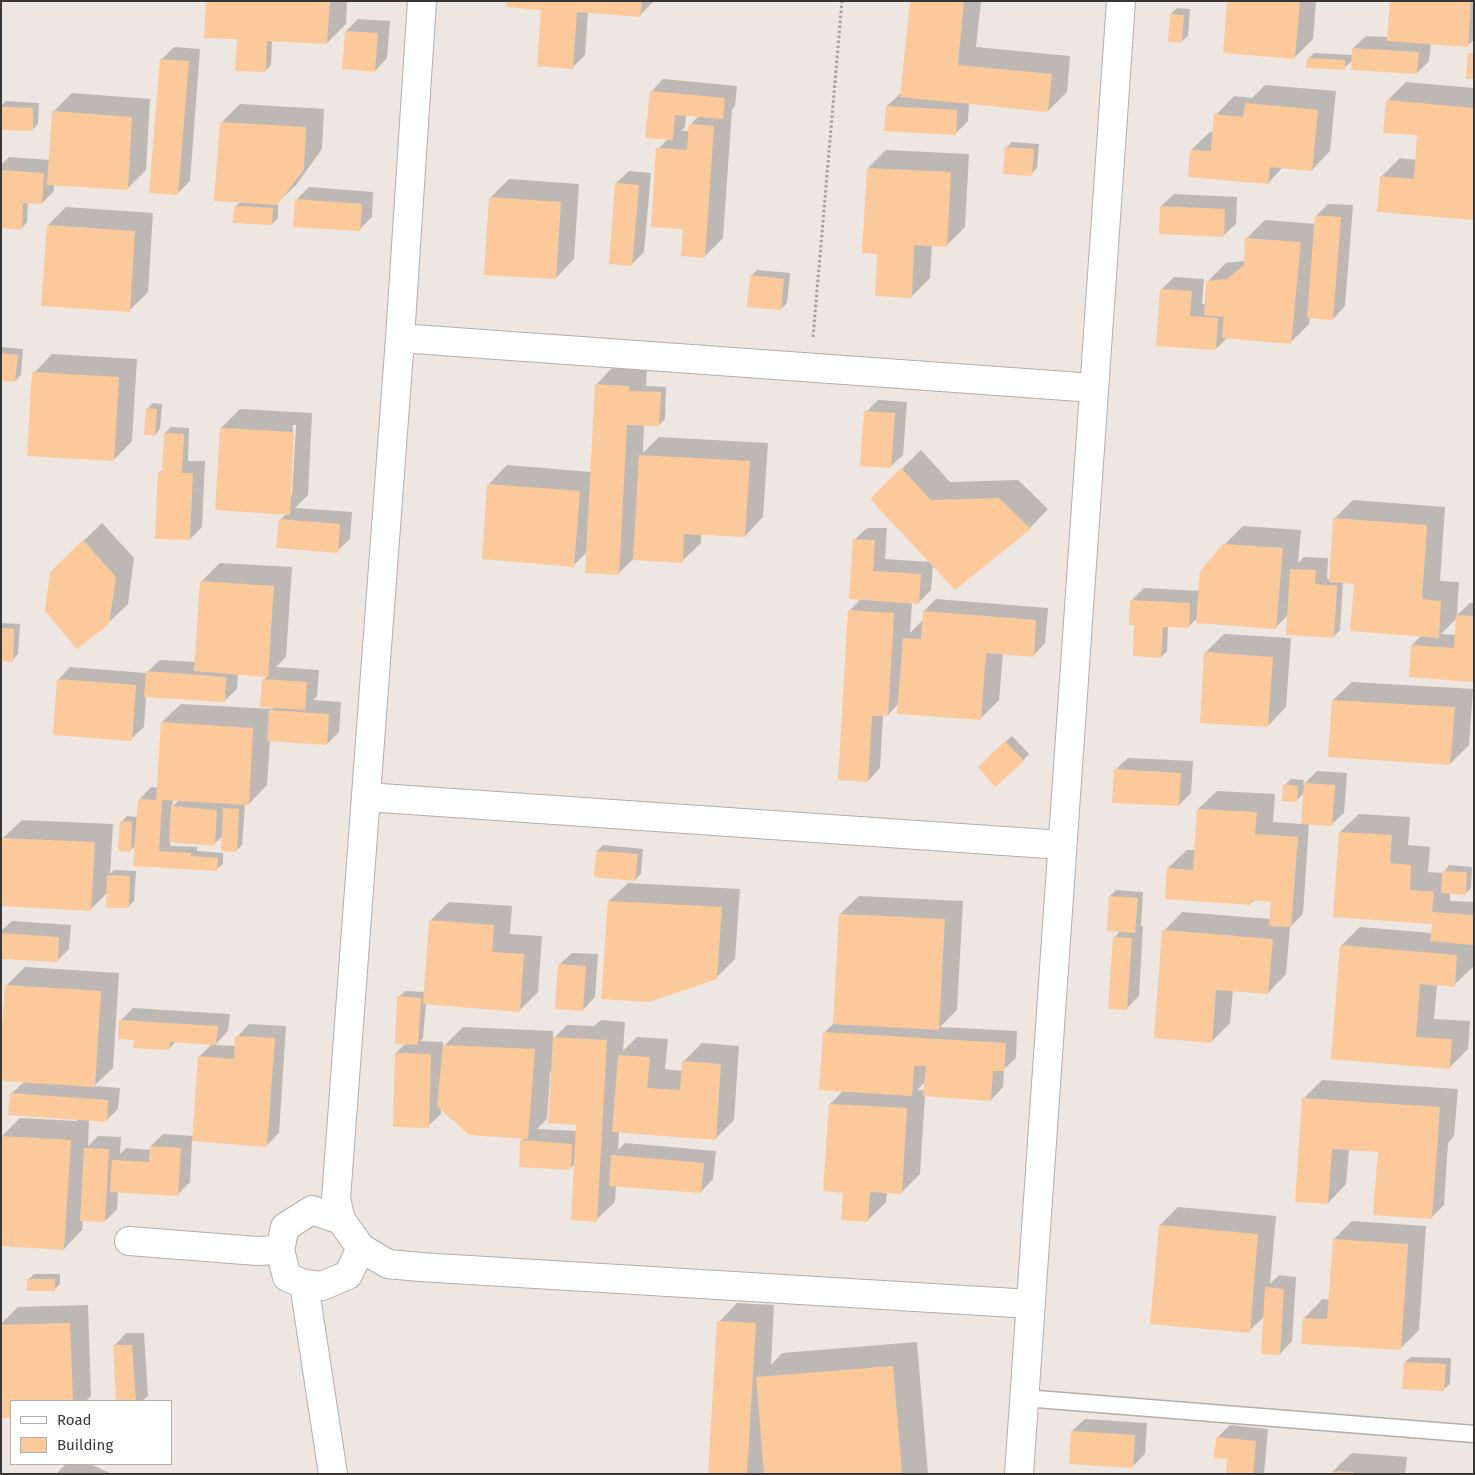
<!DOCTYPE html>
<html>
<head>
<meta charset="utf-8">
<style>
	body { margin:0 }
	#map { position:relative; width:1475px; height:1475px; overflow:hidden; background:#ede6e1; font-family:"Fira Sans",sans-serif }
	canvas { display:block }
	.frame { position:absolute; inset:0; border:2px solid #393735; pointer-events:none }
	.legend { position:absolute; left:10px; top:1400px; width:162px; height:65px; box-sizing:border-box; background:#fff; border:1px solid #b0afae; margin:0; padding:6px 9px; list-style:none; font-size:15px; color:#393735 }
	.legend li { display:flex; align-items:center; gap:10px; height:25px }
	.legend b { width:25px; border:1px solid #b0afae }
</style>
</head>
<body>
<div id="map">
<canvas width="1475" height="1475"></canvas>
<div class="frame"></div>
<ul class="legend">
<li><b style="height:6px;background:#fff"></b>Road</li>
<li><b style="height:14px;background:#fcc99a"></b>Building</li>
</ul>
</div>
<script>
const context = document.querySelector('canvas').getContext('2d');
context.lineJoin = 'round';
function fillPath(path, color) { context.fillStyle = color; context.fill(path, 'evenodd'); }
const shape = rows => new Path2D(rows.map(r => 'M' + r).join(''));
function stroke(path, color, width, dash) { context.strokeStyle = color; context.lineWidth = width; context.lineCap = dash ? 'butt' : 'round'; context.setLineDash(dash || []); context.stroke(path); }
const shadow = shape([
	[207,1,347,1,346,24,327,43,272,40,271,65,265,71,238,40],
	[508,1,654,1,640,15,588,12,585,55,572,68,543,9],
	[911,1,981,1,976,47,1070,56,1067,92,1048,111,969,103,968,121,955,134,887,106,900,94,902,94],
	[1228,1,1316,1,1313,39,1295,57],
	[1391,1,1474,1,1474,40,1467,46,1431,43,1429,61,1417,73,1353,60,1344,68,1308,59,1314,53,1353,55,1353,48,1366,36,1388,37],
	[1177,8,1190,9,1188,36,1182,41,1171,14],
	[358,19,390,21,387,58,375,71,346,31],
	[174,47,200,49,190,181,177,194,161,60],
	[663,79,737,86,735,106,732,109,723,238,704,257,685,228,658,149,668,139,651,92],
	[686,115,699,116,690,125,690,131,681,131,685,127],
	[1406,82,1474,88,1474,219,1381,177,1400,158,1416,160,1418,134,1387,101],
	[1265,85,1336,91,1330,151,1312,170,1283,167,1268,183,1191,150,1210,132,1214,132,1216,115,1234,96,1252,98],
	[72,93,150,99,146,170,127,189,54,184,54,191,42,203,28,202,27,222,22,228,1,227,1,165,9,157,50,160,53,112],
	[6,101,39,103,38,124,32,130,1,129,1,106],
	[240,104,324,109,322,149,296,185,278,202,278,218,272,224,235,207,241,201,221,123],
	[1012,142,1039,144,1037,168,1031,174,1006,148],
	[886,150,969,154,965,227,946,246,932,245,930,278,911,297,879,253,868,168],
	[629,171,651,173,644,252,632,264,616,183],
	[509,179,579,184,574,259,556,278,491,197],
	[309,187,373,192,372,217,359,230,297,199],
	[1174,194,1237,197,1236,224,1223,236,1161,206],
	[1328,204,1353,205,1345,306,1333,319,1310,317,1309,324,1291,342,1227,338,1216,349,1162,289,1174,277,1204,279,1202,304,1206,304,1207,282,1226,263,1245,261,1247,238,1265,220,1316,224,1316,216],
	[66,207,153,213,148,292,129,311,48,225],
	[757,270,790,273,787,303,781,309,751,276],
	[1,347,23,349,21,375,15,381,1,380],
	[52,354,137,359,132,441,114,460,34,373],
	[614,366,647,368,646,386,666,387,665,419,659,425,644,424,643,453,659,437,768,443,763,517,745,536,701,534,701,543,682,561,633,559,619,573,587,552,574,565,483,558,489,484,507,465,591,472,596,385],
	[878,400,907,402,903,455,890,467,866,412],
	[153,403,162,404,160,429,155,435,147,409],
	[240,409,312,413,308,495,295,508,352,512,350,539,337,551,280,520,287,513,217,509,221,428],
	[293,425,296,425,292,495,290,495],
	[171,427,189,428,188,461,205,461,202,527,190,539,160,472,164,468,165,433],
	[921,450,950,482,1018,480,1048,509,1030,528,955,589,933,565,931,590,919,602,912,602,910,633,924,619,924,611,936,599,1048,608,1045,643,1033,656,1003,653,999,700,980,719,899,703,888,715,883,715,880,768,868,781,849,611,861,599,854,540,867,528,887,528,885,559,930,562,871,499],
	[1353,500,1445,507,1440,581,1459,582,1457,615,1470,603,1474,603,1474,681,1410,676,1412,645,1422,635,1356,583,1343,582,1340,630,1334,636,1289,614,1276,627,1197,618,1188,627,1168,626,1167,651,1161,657,1136,626,1131,601,1144,588,1200,591,1224,545,1243,526,1301,530,1298,563,1304,557,1328,558,1327,579,1330,579,1334,519],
	[1457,618,1456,635,1441,634],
	[102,523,134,558,128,604,108,623,70,554],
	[220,563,292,567,286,657,276,667,319,670,317,696,313,700,341,702,339,732,327,744,270,740,267,785,249,804,245,804,242,845,236,851,223,836,214,844,170,841,170,846,197,847,197,851,223,853,223,864,217,869,136,845,130,851,121,822,127,816,138,817,139,800,151,787,158,788,162,722,181,704,272,709,275,707,264,680,268,675,238,673,237,689,224,701,146,696,144,727,131,739,58,680,70,667,146,673,160,660,196,662,201,582],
	[173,800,179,800,172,807],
	[1,623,20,624,18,654,12,660,1,660],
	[1224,634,1291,638,1286,707,1268,726,1205,653],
	[1352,682,1473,689,1469,745,1450,764,1333,700],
	[1012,736,1029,754,1023,760,985,761],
	[1128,758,1193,761,1191,793,1179,805,1115,770],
	[1317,771,1347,773,1344,813,1331,825,1309,823,1303,914,1290,927,1286,974,1268,993,1233,990,1230,1023,1212,1041,1164,931,1182,912,1271,919,1272,900,1255,899,1250,904,1168,868,1187,850,1195,850,1198,809,1217,791,1275,794,1273,822,1302,824,1304,793,1297,800,1285,785,1291,779,1304,780,1303,785],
	[1359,814,1410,817,1408,845,1430,847,1428,872,1443,873,1449,865,1472,867,1471,888,1465,894,1450,893,1450,901,1474,902,1473,967,1454,985,1437,984,1434,1019,1470,1021,1468,1049,1449,1068,1332,1058,1341,946,1360,927,1432,933,1433,923,1340,832],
	[22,820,113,824,110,874,114,870,136,871,134,901,128,907,108,892,90,910,1,905,3,838],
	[603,845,643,849,641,874,635,880,597,851],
	[628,883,740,889,735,959,716,978,609,901],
	[1116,890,1143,892,1141,926,1143,926,1139,996,1126,1009,1114,938,1120,931,1110,896],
	[859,896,963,901,957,1010,940,1027,1017,1031,1016,1058,1004,1069,1003,1087,991,1100,925,1095,920,1174,901,1193,887,1192,886,1202,868,1220,844,1192,830,1104,843,1091,824,1033,835,1022,840,914],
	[926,1081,925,1090,917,1090],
	[449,902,512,906,510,934,542,936,538,992,520,1010,426,1003,423,1038,420,1041,443,1042,443,1047,463,1027,553,1031,553,1039,567,1025,594,1026,601,1020,625,1022,623,1051,637,1037,668,1039,665,1069,682,1071,683,1062,702,1043,739,1046,734,1120,716,1138,619,1131,618,1150,625,1143,716,1151,713,1179,701,1192,616,1185,615,1202,596,1220,575,1164,570,1169,521,1141,525,1137,441,1108,441,1114,428,1126,396,1053,406,1043,399,997,405,991,425,992,431,920],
	[550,1072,553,1072,577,1121,577,1131,537,1129,547,1119],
	[12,921,71,925,69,949,57,961,1,958,1,931],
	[572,953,598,954,595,997,583,1010,559,965],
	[25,967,119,973,113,1068,94,1086,120,1088,118,1109,106,1121,89,1120,88,1146,98,1136,121,1137,120,1154,126,1148,151,1150,151,1146,163,1134,194,1136,199,1057,212,1044,176,1041,169,1049,135,1039,120,1021,133,1008,230,1014,228,1031,215,1045,236,1046,237,1037,249,1024,286,1026,279,1133,267,1145,192,1140,190,1182,177,1195,118,1191,117,1209,105,1221,83,1220,82,1230,64,1249,1,1137,20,1118,77,1121,77,1119,11,1094,24,1082,6,986],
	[1322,1080,1458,1089,1454,1136,1448,1143,1444,1205,1431,1218,1381,1151,1349,1149,1346,1184,1328,1203,1304,1098],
	[1178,1207,1276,1216,1270,1284,1279,1275,1296,1277,1292,1341,1280,1354,1265,1316,1249,1331,1160,1225],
	[1352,1221,1426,1226,1419,1330,1400,1349,1304,1318,1323,1299,1330,1300,1334,1239],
	[34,1274,60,1274,60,1284,54,1290,28,1280],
	[737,1303,774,1305,771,1365,782,1353,917,1342,928,1474,709,1474,719,1322],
	[88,1305,91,1396,86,1401,11,1401,11,1417,1,1417,1,1324,18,1307],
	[126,1333,144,1333,148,1396,142,1401,117,1401,114,1346],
	[1411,1357,1451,1358,1450,1384,1444,1389,1405,1362],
	[1085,1419,1147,1423,1145,1454,1132,1467,1072,1431],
	[1230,1425,1268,1429,1264,1474,1227,1474,1228,1458,1217,1438],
	[1352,1453,1407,1457,1405,1474,1333,1474,1333,1471],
	[66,1464,90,1464,112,1474,56,1474]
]);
const building = shape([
	[206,1,330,1,327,44,267,41,266,72,235,71,237,39,204,38],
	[507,1,642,1,640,17,577,12,573,69,537,66,541,10,506,7],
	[910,1,964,1,958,65,1052,74,1048,112,900,97],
	[1227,1,1300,1,1295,59,1223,53],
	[1390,1,1471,1,1468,47,1387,41],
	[1170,14,1184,15,1182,43,1168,42],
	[345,31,378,33,375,72,342,69],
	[1352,48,1419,52,1417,74,1351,70],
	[1468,53,1474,53,1474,79,1466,79],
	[1307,58,1345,60,1345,70,1306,68],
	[160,59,189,61,178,195,149,193],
	[650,91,725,98,723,119,675,115,673,140,645,138],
	[1386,100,1474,108,1474,220,1377,212,1380,176,1414,179,1417,135,1383,133],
	[1245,103,1318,110,1312,171,1270,167,1268,184,1188,177,1190,150,1211,151,1214,114,1243,117],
	[886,106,957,110,956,135,884,131],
	[1,107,33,108,33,131,1,130],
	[52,111,132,117,128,190,47,185],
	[220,122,306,127,304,169,277,205,214,201],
	[689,124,714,126,705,258,681,256,683,229,651,227,656,148,687,150],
	[1005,147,1034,149,1032,176,1003,174],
	[867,168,951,172,947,247,914,245,912,298,875,296,877,254,862,253],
	[1,170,44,173,42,204,23,203,22,230,1,228],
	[615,183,639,185,632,266,609,264],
	[489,197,561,202,556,279,484,275],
	[295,199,362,204,360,231,293,227],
	[234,206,273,208,272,225,233,223],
	[1160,206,1225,209,1224,237,1159,234],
	[1315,215,1341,217,1333,320,1307,318],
	[47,225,135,231,130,312,41,306],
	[1245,238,1301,242,1291,344,1222,338,1224,317,1204,315,1206,281,1227,279,1244,265],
	[750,275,784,279,781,310,747,307],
	[1160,289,1192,291,1190,316,1218,318,1216,350,1156,346],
	[1,353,18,355,15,382,1,381],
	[32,372,119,377,114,461,27,456],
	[595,384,629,386,629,391,661,392,659,426,627,425,619,575,585,573],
	[146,408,157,409,155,436,144,435],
	[864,411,895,413,891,468,860,466],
	[220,428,294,432,290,515,215,510],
	[164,433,184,434,182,473,193,473,190,540,155,539,158,472,162,472],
	[639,455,750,461,745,537,684,534,683,563,633,560],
	[901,468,931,500,999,498,1031,529,955,590,870,499],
	[487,484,580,491,574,567,482,559],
	[1333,518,1427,525,1422,599,1441,601,1439,638,1350,631,1354,584,1329,582],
	[279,519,340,524,338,553,276,548],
	[853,539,875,540,873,571,921,574,919,604,849,599],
	[83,540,116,577,109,624,77,649,45,611,50,572],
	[1223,544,1283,548,1276,629,1196,623,1200,571],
	[1290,569,1316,570,1315,584,1337,586,1334,638,1286,635],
	[200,581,274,586,268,677,194,671],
	[1130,600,1190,603,1189,628,1163,627,1161,658,1133,656,1134,625,1129,625],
	[848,610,894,613,888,716,872,716,868,782,838,780],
	[923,611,1036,620,1034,657,986,653,981,720,897,714,903,638,921,639],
	[1456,615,1474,616,1474,682,1409,677,1411,645,1454,648],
	[1,628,14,629,13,662,1,661],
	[1204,652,1273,657,1268,727,1200,723],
	[146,671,226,677,225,702,144,697],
	[57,679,136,685,132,741,53,735],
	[262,679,307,682,305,710,260,707],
	[1332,700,1455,707,1450,765,1328,757],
	[269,710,329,714,327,745,267,741],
	[161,722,253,728,249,805,162,800,159,851,191,853,191,856,218,858,217,871,133,866,138,799,156,800],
	[1005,741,1024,761,995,787,978,767],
	[1114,769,1181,773,1179,806,1112,803],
	[1304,783,1335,785,1332,826,1301,824],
	[1283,784,1298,786,1297,802,1282,801],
	[171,806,217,810,215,846,169,842],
	[223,808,239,809,237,852,221,851],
	[1197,809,1257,812,1255,834,1298,837,1291,927,1269,926,1271,902,1251,900,1251,905,1165,899,1167,868,1193,870],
	[120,821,132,822,131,852,118,851],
	[1339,832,1392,835,1390,863,1411,865,1410,890,1434,892,1432,912,1474,915,1473,945,1430,941,1432,924,1333,917],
	[2,838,95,842,91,911,1,906],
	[596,851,638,854,635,881,594,877],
	[1442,871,1467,872,1466,895,1441,893],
	[107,875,130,876,129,908,106,908],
	[1109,896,1138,898,1135,933,1107,931],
	[608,901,722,907,717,979,649,1002,601,999],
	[839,914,945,919,939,1030,833,1024],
	[429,920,494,925,492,952,524,954,520,1012,423,1004],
	[1162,930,1273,939,1268,994,1216,990,1212,1043,1154,1038],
	[1,933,59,937,58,962,1,959],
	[1113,937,1132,938,1127,1010,1108,1009],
	[1340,945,1457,955,1455,987,1420,984,1416,1037,1452,1039,1450,1069,1331,1059],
	[558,964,586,966,583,1011,555,1009],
	[5,985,101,991,95,1087,1,1081,1,1043],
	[397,996,421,998,418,1045,395,1044],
	[119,1020,218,1026,216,1045,170,1042,169,1050,133,1048,134,1040,118,1039],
	[823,1032,1006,1043,1004,1071,993,1071,991,1101,923,1096,926,1066,914,1066,912,1096,819,1090],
	[235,1036,275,1038,267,1147,192,1141,198,1056,234,1059],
	[553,1037,607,1040,597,1222,571,1220,576,1125,548,1123],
	[443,1045,535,1049,528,1139,469,1135,437,1106],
	[395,1053,431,1054,429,1128,393,1127],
	[618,1055,650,1057,647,1088,680,1090,682,1061,721,1064,716,1140,612,1132],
	[10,1093,108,1100,107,1122,8,1115],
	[1302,1098,1440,1107,1432,1219,1373,1215,1378,1152,1332,1149,1328,1204,1295,1202],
	[829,1104,907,1108,902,1194,870,1192,868,1222,841,1220,843,1193,823,1191],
	[1,1136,71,1140,64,1250,1,1246],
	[520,1140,572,1144,571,1170,519,1167],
	[150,1146,181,1148,178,1196,110,1192,112,1160,149,1162],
	[84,1148,109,1149,105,1222,80,1221],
	[611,1155,704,1163,701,1193,609,1186],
	[1159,1225,1258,1234,1250,1333,1150,1324],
	[1333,1239,1408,1244,1401,1350,1301,1344,1303,1318,1327,1319],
	[27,1279,55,1279,55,1291,27,1291],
	[1265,1287,1284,1289,1280,1355,1261,1354],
	[717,1321,756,1323,747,1474,708,1474],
	[70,1323,73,1401,11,1401,11,1418,1,1418,1,1325],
	[113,1345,132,1345,136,1401,116,1401],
	[1404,1362,1446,1364,1444,1391,1402,1389],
	[893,1366,902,1474,764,1474,756,1377],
	[1071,1431,1135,1435,1133,1468,1069,1464],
	[1216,1437,1256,1441,1253,1474,1226,1474,1227,1459,1214,1458],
	[1332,1471,1354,1472,1354,1474,1332,1474]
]);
const path = shape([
	[813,337,842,1]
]);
const lane = shape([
	[1024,1398,1474,1434]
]);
const street = shape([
	[422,1,400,338,336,1199,341,1220,361,1248,388,1264,420,1267,1031,1304],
	[400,338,1094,388],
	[366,797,1062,845],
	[129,1241,257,1251,280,1250,285,1227,312,1210,341,1220],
	[280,1250,287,1277,304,1284,322,1286,348,1275,361,1248],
	[304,1284,333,1474],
	[1019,1474,1121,1]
]);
fillPath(shadow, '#0003');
fillPath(building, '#fcc99a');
stroke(lane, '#b4aea9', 19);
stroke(street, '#b4aea9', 30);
stroke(path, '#a49f9c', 3, [2.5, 2.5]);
stroke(lane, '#fff', 16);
stroke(street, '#fff', 28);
</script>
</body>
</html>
